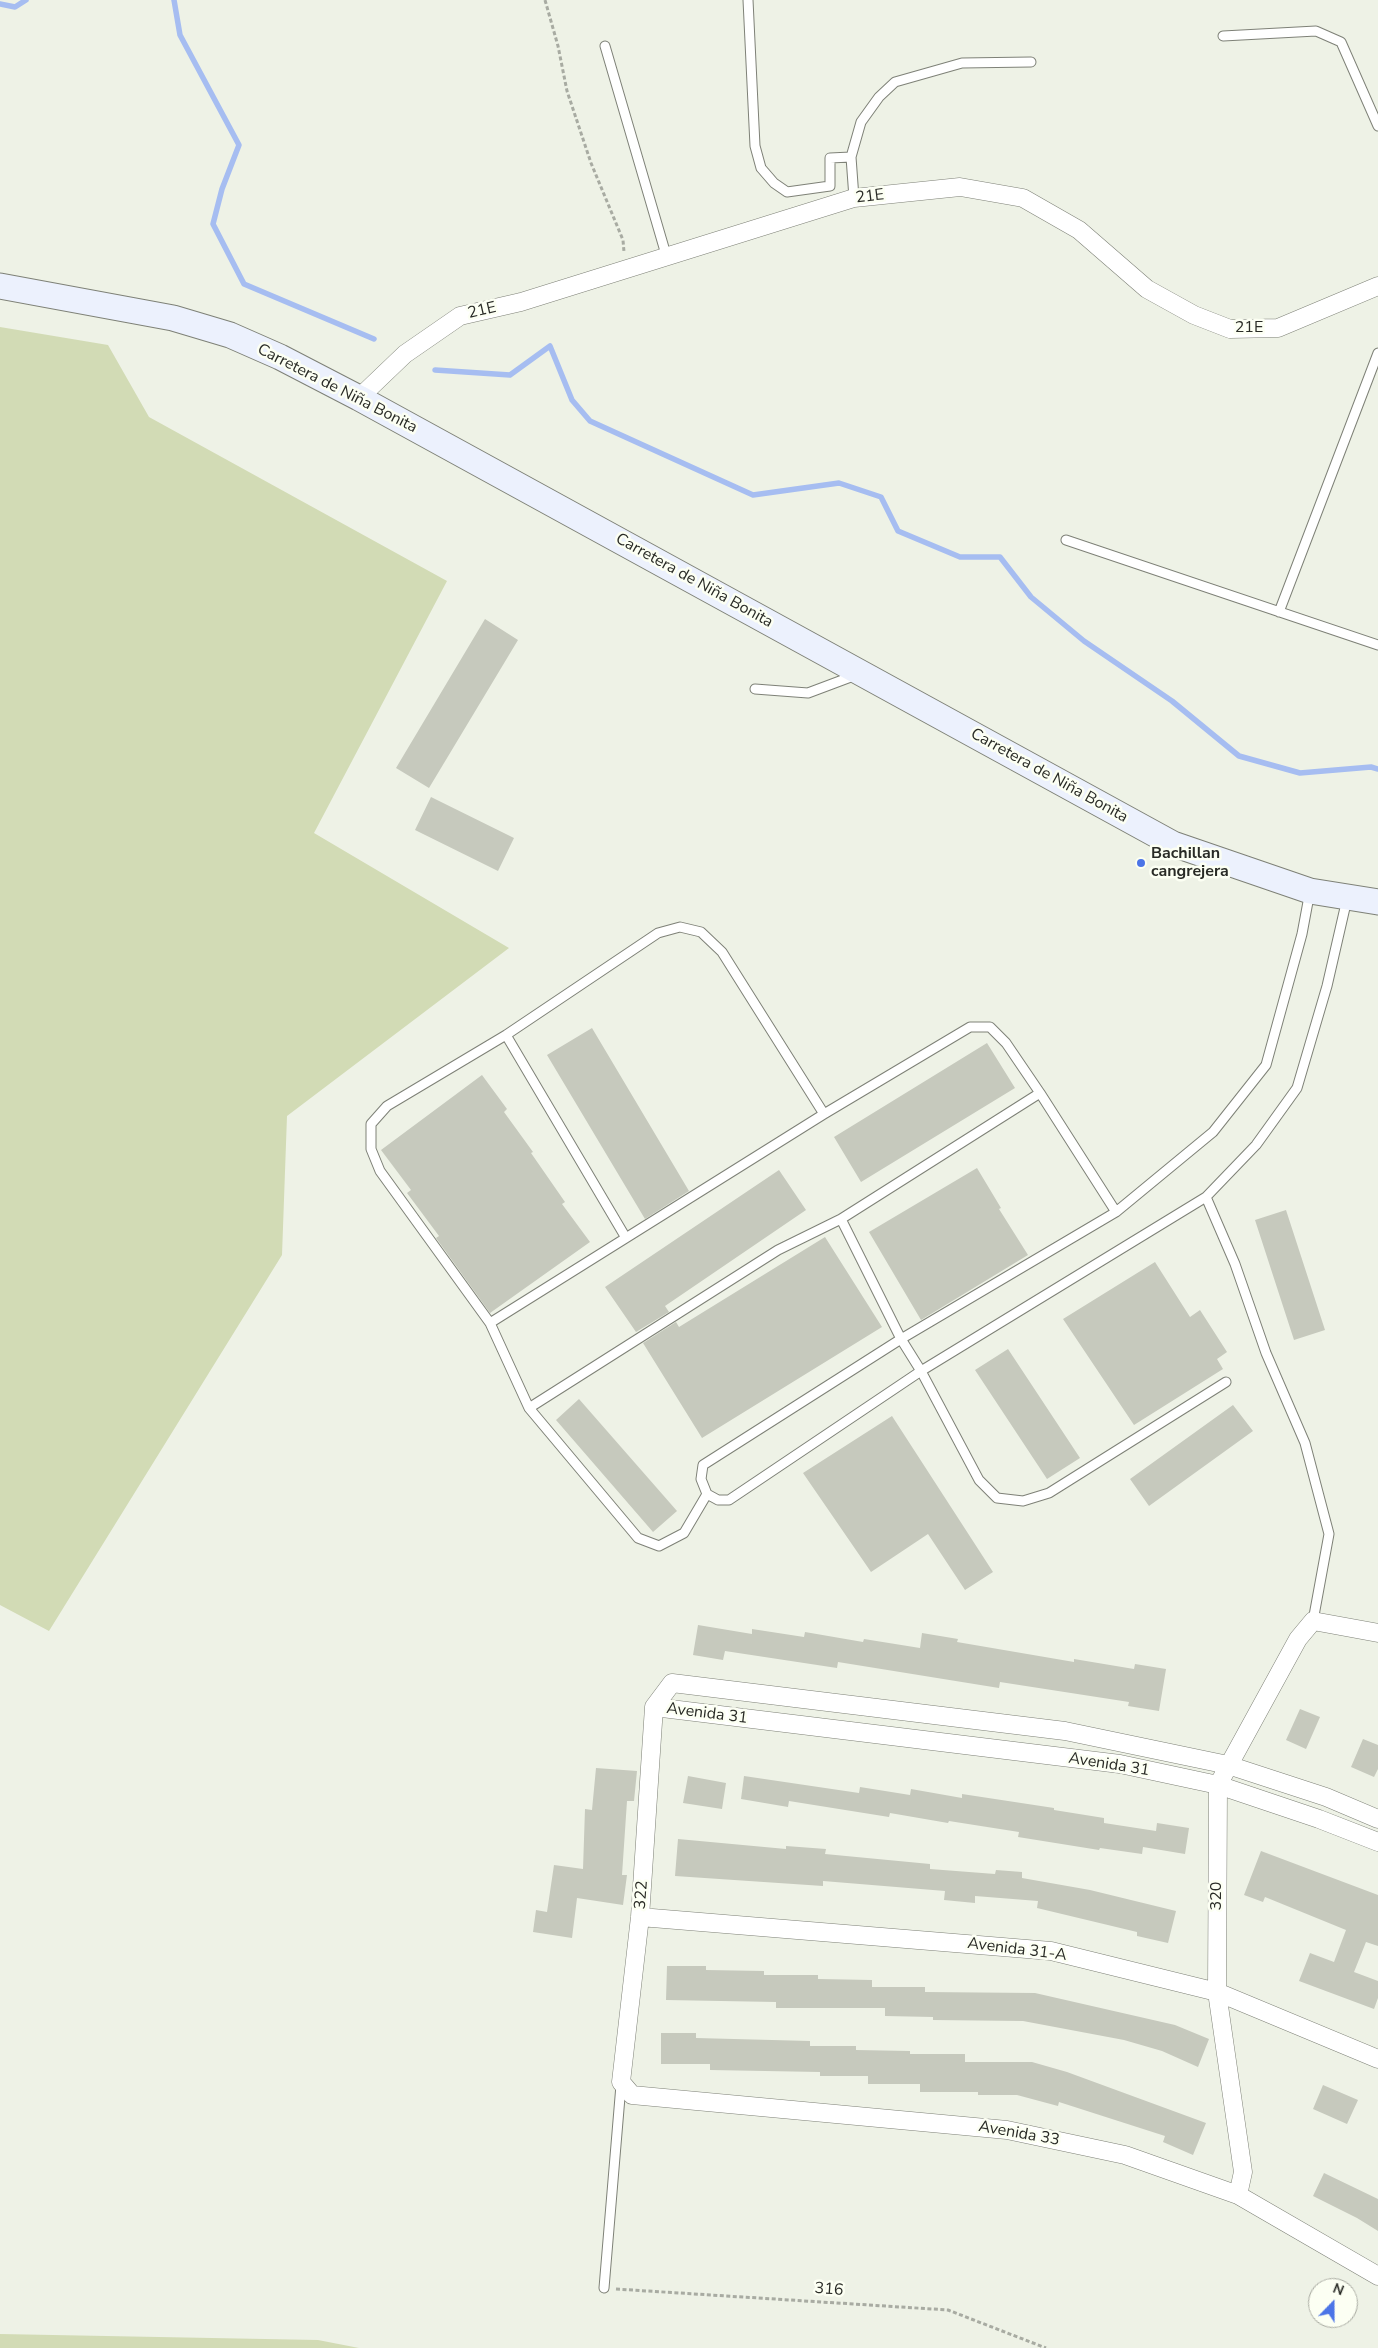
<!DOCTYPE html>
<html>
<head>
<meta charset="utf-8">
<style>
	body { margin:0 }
	#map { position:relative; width:1378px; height:2348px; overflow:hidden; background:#eef2e6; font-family:"Nunito Sans",sans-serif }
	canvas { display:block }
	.north { position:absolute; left:1308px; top:2278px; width:50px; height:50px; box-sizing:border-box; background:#fcfff3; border:1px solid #a8aaa1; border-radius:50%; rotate:22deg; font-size:14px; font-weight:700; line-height:20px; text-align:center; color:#292b26 }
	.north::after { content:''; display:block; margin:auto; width:18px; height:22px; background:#4b74e7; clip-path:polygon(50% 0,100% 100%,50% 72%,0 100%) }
</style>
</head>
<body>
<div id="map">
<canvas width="1378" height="2348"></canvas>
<div class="north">N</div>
</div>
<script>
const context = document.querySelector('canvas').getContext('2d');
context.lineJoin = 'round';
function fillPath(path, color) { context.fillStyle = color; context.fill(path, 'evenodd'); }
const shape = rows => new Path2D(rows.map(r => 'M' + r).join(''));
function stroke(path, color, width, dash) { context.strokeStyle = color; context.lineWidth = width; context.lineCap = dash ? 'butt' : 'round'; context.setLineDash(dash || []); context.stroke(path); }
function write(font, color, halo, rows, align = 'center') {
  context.font = font + ' "Nunito Sans",sans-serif'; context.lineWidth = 5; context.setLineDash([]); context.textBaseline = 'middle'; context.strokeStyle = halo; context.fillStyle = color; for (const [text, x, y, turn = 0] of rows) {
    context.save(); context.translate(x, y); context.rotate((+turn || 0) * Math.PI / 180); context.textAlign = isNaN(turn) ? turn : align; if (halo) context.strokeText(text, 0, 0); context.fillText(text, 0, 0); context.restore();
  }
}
const green = shape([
	[0,327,108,345,149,417,447,581,314,833,509,948,287,1116,282,1255,49,1631,0,1605],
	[0,2334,318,2340,359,2348,0,2348]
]);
const stream = shape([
	[174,0,180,35,239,145,222,189,213,224,244,284,374,339],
	[0,4,15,7,26,0],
	[435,370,510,375,550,346,572,400,590,421,753,495,839,483,881,497,898,531,960,557,1000,557,1031,597,1084,641,1172,701,1239,756,1300,773,1371,767,1378,769]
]);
const building = shape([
	[485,619,518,640,429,788,396,768],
	[431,797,514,838,498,871,415,830],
	[592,1028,689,1191,645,1219,547,1055],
	[987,1043,1015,1088,861,1182,834,1137],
	[482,1075,507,1109,504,1112,533,1152,531,1153,565,1202,562,1204,590,1242,490,1313,436,1238,439,1236,407,1193,411,1190,381,1150],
	[977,1168,1001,1208,999,1209,1028,1255,921,1320,869,1232],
	[779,1170,806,1210,665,1306,669,1312,636,1332,605,1287],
	[1286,1210,1325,1330,1294,1340,1255,1220],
	[825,1237,882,1327,702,1438,643,1343,676,1322,679,1327],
	[1155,1262,1190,1317,1200,1310,1227,1352,1217,1359,1223,1369,1134,1425,1063,1319],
	[1008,1349,1080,1458,1047,1479,975,1370],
	[579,1399,677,1511,653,1532,556,1420],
	[1233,1405,1253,1431,1149,1506,1130,1479],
	[892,1416,993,1572,965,1590,928,1534,871,1572,803,1473],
	[698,1625,752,1634,752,1629,804,1637,805,1632,863,1642,864,1639,920,1648,922,1633,958,1639,957,1642,1074,1662,1074,1659,1134,1669,1135,1664,1166,1669,1159,1711,1128,1706,1129,1702,1000,1682,999,1688,838,1662,837,1668,725,1651,723,1660,693,1655],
	[1300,1709,1320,1717,1306,1749,1286,1740],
	[1363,1739,1378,1745,1378,1769,1374,1777,1351,1767],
	[596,1768,637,1771,634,1801,627,1801,622,1875,627,1875,623,1905,577,1898,572,1938,533,1932,536,1910,547,1912,554,1865,583,1869,585,1809,592,1810],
	[688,1776,726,1783,722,1809,683,1803],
	[744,1776,859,1793,860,1787,910,1795,911,1789,962,1798,962,1794,1054,1808,1054,1810,1104,1818,1104,1823,1156,1831,1157,1823,1189,1828,1185,1854,1143,1847,1142,1854,1100,1848,1099,1850,1018,1837,1019,1832,949,1821,948,1823,890,1813,889,1817,789,1801,788,1807,741,1799],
	[678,1839,786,1849,786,1846,826,1849,825,1854,930,1864,930,1869,995,1874,996,1870,1022,1872,1022,1878,1090,1890,1176,1911,1168,1943,1137,1936,1137,1932,1037,1908,1038,1901,975,1896,975,1903,944,1900,945,1891,823,1881,823,1886,675,1876],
	[1261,1851,1378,1895,1378,1946,1366,1942,1354,1972,1378,1981,1378,1998,1374,2009,1299,1981,1310,1953,1334,1962,1346,1930,1265,1897,1263,1902,1244,1895],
	[667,1966,706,1966,706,1970,764,1971,764,1975,818,1975,818,1979,872,1980,872,1987,925,1987,925,1992,1035,1993,1175,2025,1209,2039,1198,2067,1162,2051,1124,2040,1023,2021,933,2020,933,2017,885,2016,885,2008,776,2008,776,2002,666,2000],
	[661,2033,696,2033,696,2038,810,2041,810,2046,856,2046,856,2050,910,2051,910,2054,965,2054,965,2062,1032,2062,1067,2072,1206,2123,1193,2155,1163,2142,1165,2136,1059,2102,1058,2106,1017,2095,978,2095,978,2092,920,2092,920,2084,868,2084,868,2076,820,2076,820,2072,710,2070,710,2064,661,2064],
	[1323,2085,1358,2100,1347,2124,1313,2109],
	[1324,2173,1378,2199,1378,2231,1357,2218,1313,2196]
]);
const path = shape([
	[545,0,558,46,567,91,591,163,623,240,624,252],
	[616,2289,948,2310,1046,2348]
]);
const lane = shape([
	[748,0,755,146,761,168,774,183,787,192,830,186,830,158,851,157],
	[1223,36,1316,31,1341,42,1378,126],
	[605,46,667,258],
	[854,198,851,157,861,122,879,97,895,82,962,63,1031,62],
	[1066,540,1378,645],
	[1279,612,1378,353],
	[755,689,808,693,856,675],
	[1310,891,1302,934,1266,1065,1213,1132,1116,1212,901,1339,703,1465,701,1479,707,1494,718,1500,729,1500,921,1371,1206,1197,1256,1145,1297,1088,1327,986,1347,899],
	[506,1035,626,1238],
	[1040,1093,1116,1212],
	[1206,1197,1235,1264,1266,1353,1305,1443,1329,1534,1313,1621],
	[841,1219,901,1339,921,1371,979,1480,997,1498,1023,1501,1049,1493,1226,1382],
	[490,1323,824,1114,970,1027,990,1027,1006,1043,1040,1093,841,1219,778,1250,529,1408],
	[707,1494,684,1533,659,1546,638,1538,529,1408,490,1323,380,1171,371,1149,371,1124,387,1106,506,1035,658,933,680,927,701,932,722,952,824,1114],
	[604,2288,621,2085]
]);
const street = shape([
	[359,398,405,354,460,316,521,302,854,198,960,187,1023,198,1079,230,1147,289,1194,315,1230,329,1278,328,1378,286],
	[654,1707,640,1917,621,2082,632,2095,1007,2130,1125,2155,1238,2195,1378,2276],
	[654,1707,672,1683,1065,1731,1228,1765,1326,1797,1378,1819],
	[654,1707,1120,1764,1218,1785,1319,1819,1378,1842],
	[640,1917,1051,1951,1217,1992,1378,2059],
	[1238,2195,1243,2172,1217,1992,1218,1785,1298,1639,1313,1621,1378,1633]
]);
const secondary = shape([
	[0,286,173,318,230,335,280,357,359,398,1173,844,1310,891,1378,902]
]);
const markers = [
	[1141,863,5,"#4b74e7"]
];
const streetNames = [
	["21E",870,197,-7],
	["21E",482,311,-13],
	["21E",1249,328],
	["Carretera de Niña Bonita",337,389,27],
	["Carretera de Niña Bonita",694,581,29],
	["Carretera de Niña Bonita",1049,776,29],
	["Avenida 31",707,1714,7],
	["Avenida 31",1109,1765,9],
	["322",642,1895,-86],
	["320",1217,1896,-90],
	["Avenida 31-A",1017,1950,7],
	["Avenida 33",1019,2134,10],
	["316",829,2290,4]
];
const poiNames = [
	["Bachillan",1151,854],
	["cangrejera",1151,872]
];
fillPath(green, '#d2dbb5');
stroke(stream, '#a6bdf1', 5.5);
fillPath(building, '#c6c9bd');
stroke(lane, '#7e8177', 11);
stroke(street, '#7e8177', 19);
stroke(secondary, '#7e8177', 27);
stroke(path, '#a8aba2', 3, [4, 2.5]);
stroke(lane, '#fff', 9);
stroke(street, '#fff', 18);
stroke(secondary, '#ecf1fd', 25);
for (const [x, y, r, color] of markers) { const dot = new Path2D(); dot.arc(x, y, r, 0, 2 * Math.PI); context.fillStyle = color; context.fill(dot); stroke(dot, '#fcfff3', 2); }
write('16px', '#292b26', '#fcfff3', streetNames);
write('bold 16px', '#292b26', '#fcfff3', poiNames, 'left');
</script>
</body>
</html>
